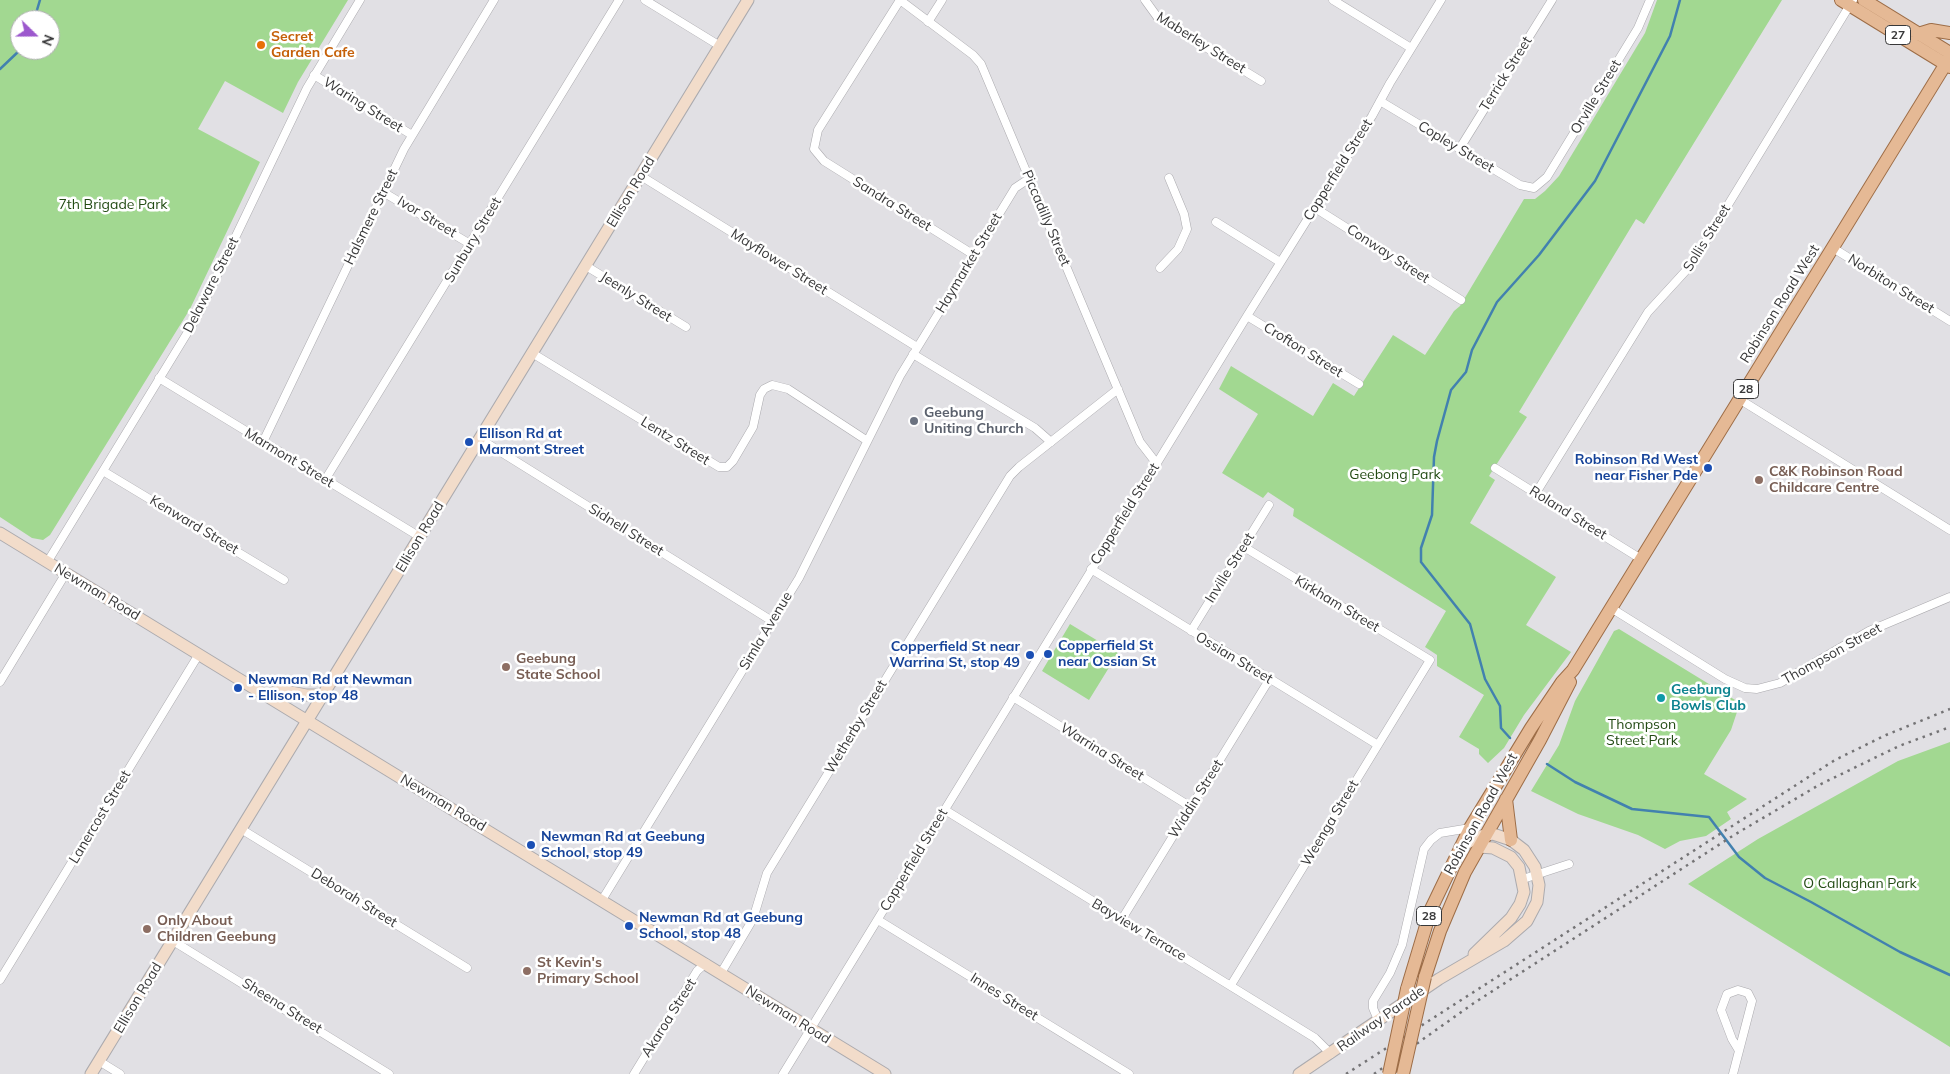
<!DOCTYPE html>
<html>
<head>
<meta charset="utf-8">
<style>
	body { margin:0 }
	#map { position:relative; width:1950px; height:1074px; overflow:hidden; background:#e1e0e4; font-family:Mulish,sans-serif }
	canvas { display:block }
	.north { position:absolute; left:10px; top:10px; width:50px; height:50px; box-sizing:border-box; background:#fff; border:1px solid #afafb0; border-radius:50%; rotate:112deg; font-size:14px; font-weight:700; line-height:20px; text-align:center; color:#383839 }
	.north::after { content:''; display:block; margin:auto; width:18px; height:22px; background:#9c58cd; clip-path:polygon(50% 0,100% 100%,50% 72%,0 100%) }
</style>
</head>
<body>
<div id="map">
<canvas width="1950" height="1074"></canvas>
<div class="north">N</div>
</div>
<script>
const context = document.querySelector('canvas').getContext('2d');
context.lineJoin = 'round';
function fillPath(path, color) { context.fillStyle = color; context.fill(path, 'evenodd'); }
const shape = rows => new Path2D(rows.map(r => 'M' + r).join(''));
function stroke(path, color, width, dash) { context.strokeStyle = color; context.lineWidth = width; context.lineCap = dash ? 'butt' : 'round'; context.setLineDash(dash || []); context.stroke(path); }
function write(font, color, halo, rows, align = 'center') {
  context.font = font + ' Mulish,sans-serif'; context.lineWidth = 5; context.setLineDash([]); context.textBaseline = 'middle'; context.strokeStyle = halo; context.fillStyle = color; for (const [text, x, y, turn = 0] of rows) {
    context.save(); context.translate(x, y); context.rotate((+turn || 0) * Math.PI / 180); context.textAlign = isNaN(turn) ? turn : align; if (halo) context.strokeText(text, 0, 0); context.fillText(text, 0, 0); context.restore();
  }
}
const green = shape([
	[0,0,348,0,298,82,283,113,225,81,198,129,260,162,190,309,50,535,43,540,32,538,0,517],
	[20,20,50,20,50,50,20,50],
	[1657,0,1782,0,1644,224,1636,219,1519,412,1527,417,1489,476,1495,480,1470,523,1556,577,1526,625,1571,652,1524,715,1504,748,1488,763,1479,754,1479,749,1459,737,1484,695,1437,666,1437,655,1425,647,1446,611,1293,516,1294,509,1268,492,1263,498,1222,473,1258,414,1219,389,1231,366,1313,416,1333,383,1354,396,1393,335,1425,355,1454,311,1460,306,1524,199,1535,199,1545,191,1559,176,1645,33],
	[1070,624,1118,653,1089,700,1042,671],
	[1619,629,1740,703,1731,730,1704,774,1747,799,1727,812,1731,819,1706,836,1680,841,1665,849,1638,835,1578,814,1531,791,1559,745,1575,701,1614,631],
	[1950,742,1950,1047,1688,884,1758,839,1898,761]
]);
const stream = shape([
	[34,20,40,0],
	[0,69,20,50],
	[1510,738,1501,728,1500,706,1485,679,1470,624,1421,562,1421,548,1432,515,1434,457,1437,441,1451,390,1466,372,1472,350,1497,302,1539,255,1595,181,1670,36,1680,0],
	[1547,764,1575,782,1632,809,1709,817,1739,857,1765,878,1811,902,1900,952,1950,975]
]);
const street = shape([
	[645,0,720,46],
	[900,0,973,55,981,64,1140,442,1157,464],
	[900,0,818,130,814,149,824,161,974,255],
	[1145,0,1158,18,1261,81],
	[1333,0,1411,48],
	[928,22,942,0],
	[314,75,412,135],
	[1380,101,1520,185,1534,188,1547,177,1638,28,1650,0],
	[1460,148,1552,0],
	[641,176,917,347],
	[383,192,470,244],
	[1315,208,1461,300],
	[1216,222,1280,262],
	[1833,248,1950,321],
	[586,266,686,327],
	[1160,268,1178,249,1187,229,1184,214,1169,178],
	[1247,316,1359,384],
	[532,353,719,467,727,467,733,461,753,427,760,395,764,389,772,385,788,389,866,440],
	[913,354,1035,428,1051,442],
	[159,378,420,537],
	[1739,399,1950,530],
	[480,439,772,621],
	[263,442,404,149,494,0],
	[1495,468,1641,559],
	[103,471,284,580],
	[325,480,619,0],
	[1536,493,1648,312,1692,264,1853,0],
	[48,561,197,317,307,88,360,0],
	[1091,569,1378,745],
	[1611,608,1725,679,1745,688,1757,689,1780,683,1869,631,1950,597],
	[1191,631,1269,505],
	[0,682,66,573],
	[1013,697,1191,807],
	[945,810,1315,1038,1331,1054],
	[241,829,467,968],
	[1523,879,1569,864],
	[602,900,799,578,900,376,1015,188,1030,178],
	[1122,919,1269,680],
	[878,920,1129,1074],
	[173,941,389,1074],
	[721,973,753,919,767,873,1010,476,1019,467,1118,389],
	[0,980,199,654],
	[1231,985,1430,660,1244,547],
	[1378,1020,1373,1008,1373,1001,1390,973,1402,945,1424,849,1431,840,1440,833,1470,828],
	[99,1061,120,1074],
	[634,1074,697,971,706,963],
	[783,1074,1247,316,1372,116,1390,83,1441,0],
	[1733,1074,1752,1001,1748,993,1738,990,1727,994,1721,1010,1732,1039,1738,1049]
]);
const secondary = shape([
	[0,533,885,1074],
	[267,695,281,690,306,695,324,695],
	[1474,954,1511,918,1520,904,1524,892,1519,867,1511,857,1493,848,1479,847],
	[91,1074,748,0],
	[1299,1074,1439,979,1504,941,1527,921,1537,902,1539,885,1535,867,1524,850,1511,840,1493,834,1481,836,1460,847]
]);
const primary = shape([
	[1841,0,1950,67],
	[1864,0,1950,53],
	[1918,34,1931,30,1950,33],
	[1506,799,1511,840],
	[1425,977,1440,931,1465,872,1540,740,1570,682],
	[1407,989,1431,909,1470,828,1531,728,1562,682,1573,670,1950,57]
]);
const rail = shape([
	[1346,1074,1835,760,1886,735,1950,709],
	[1374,1074,1474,1003,1734,835,1819,785,1899,746,1950,727]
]);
const primaryBridge = shape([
	[1389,1074,1407,989],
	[1403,1074,1425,977]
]);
const markers = [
	[261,45,5,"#e8710a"],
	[914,421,5,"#6b7280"],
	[469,442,5,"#1a4fb4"],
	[1708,468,5,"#1a4fb4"],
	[1759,480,5,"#8d6e63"],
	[1048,654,5,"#1a4fb4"],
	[1030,655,5,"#1a4fb4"],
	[506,667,5,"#8d6e63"],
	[238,688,5,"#1a4fb4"],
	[1661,698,5,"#0f9aa8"],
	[531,845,5,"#1a4fb4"],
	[629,926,5,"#1a4fb4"],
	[147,929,5,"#8d6e63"],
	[527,971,5,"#8d6e63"]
];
const shields = [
	[1898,35,25],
	[1746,389,25],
	[1429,916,25]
];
const shieldNames = [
	["27",1898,35],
	["28",1746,389],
	["28",1429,916]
];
const foodNames = [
	["Secret",271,37],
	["Garden Cafe",271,53]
];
const streetNames = [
	["Maberley Street",1201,43,32],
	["Terrick Street",1506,74,-58],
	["Orville Street",1596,97,-59],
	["Waring Street",363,105,32],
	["Copley Street",1456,147,31],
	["Copperfield Street",1338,170,-58],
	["Ellison Road",631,192,-59],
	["Sandra Street",892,204,32],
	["Halsmere Street",371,217,-64],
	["Ivor Street",427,217,31],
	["Piccadilly Street",1046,218,67],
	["Sollis Street",1707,238,-58],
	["Sunbury Street",473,240,-59],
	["Conway Street",1388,254,33],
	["Mayflower Street",779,262,32],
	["Haymarket Street",969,263,-59],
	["Norbiton Street",1891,284,32],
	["Delaware Street",211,285,-63],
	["Jeenly Street",636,297,32],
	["Robinson Road West",1780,304,-58],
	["Crofton Street",1303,350,32],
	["Lentz Street",675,441,32],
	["Marmont Street",289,458,31],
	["Roland Street",1568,513,32],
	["Copperfield Street",1125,514,-58],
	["Kenward Street",194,525,31],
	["Sidnell Street",626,530,32],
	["Ellison Road",420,537,-59],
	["Inville Street",1230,568,-58],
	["Newman Road",97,592,31],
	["Kirkham Street",1337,604,31],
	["Simla Avenue",766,631,-59],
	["Thompson Street",1832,654,-29],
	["Ossian Street",1234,658,31],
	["Wetherby Street",856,727,-59],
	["Warrina Street",1102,752,32],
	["Widdin Street",1196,799,-58],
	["Newman Road",443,803,31],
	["Robinson Road West",1481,814,-61],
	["Lanercost Street",100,817,-59],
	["Weenga Street",1330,823,-59],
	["Copperfield Street",914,860,-59],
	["Deborah Street",354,898,32],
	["Bayview Terrace",1139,930,31],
	["Innes Street",1004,997,32],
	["Ellison Road",138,998,-59],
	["Sheena Street",282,1006,32],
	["Newman Road",788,1015,32],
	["Akaroa Street",669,1018,-58],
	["Railway Parade",1381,1019,-35]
];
const parkNames = [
	["7th Brigade Park",113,205],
	["Geebong Park",1395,475],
	["Thompson",1642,725],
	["Street Park",1642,741],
	["O Callaghan Park",1860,884]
];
const worshipNames = [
	["Geebung",924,413],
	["Uniting Church",924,429]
];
const transitNames = [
	["Ellison Rd at",479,434],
	["Marmont Street",479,450],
	["Robinson Rd West",1698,460,"right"],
	["near Fisher Pde",1698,476,"right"],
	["Copperfield St",1058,646],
	["near Ossian St",1058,662],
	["Copperfield St near",1020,647,"right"],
	["Warrina St, stop 49",1020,663,"right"],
	["Newman Rd at Newman",248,680],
	["- Ellison, stop 48",248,696],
	["Newman Rd at Geebung",541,837],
	["School, stop 49",541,853],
	["Newman Rd at Geebung",639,918],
	["School, stop 48",639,934]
];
const educationNames = [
	["C&K Robinson Road",1769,472],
	["Childcare Centre",1769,488],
	["Geebung",516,659],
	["State School",516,675],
	["Only About",157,921],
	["Children Geebung",157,937],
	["St Kevin's",537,963],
	["Primary School",537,979]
];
const cultureNames = [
	["Geebung",1671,690],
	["Bowls Club",1671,706]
];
fillPath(green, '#a2d891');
stroke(stream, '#4281af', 2.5);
stroke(street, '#abaaae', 9);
stroke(secondary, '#abaaae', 13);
stroke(primary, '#9d6d47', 14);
stroke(street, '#fff', 8);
stroke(secondary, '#f2dcca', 11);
stroke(primary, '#e5b995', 12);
stroke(rail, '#747375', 2.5, [2.5, 5]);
stroke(primaryBridge, '#9d6d47', 14, []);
stroke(primaryBridge, '#e5b995', 12);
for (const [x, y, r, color] of markers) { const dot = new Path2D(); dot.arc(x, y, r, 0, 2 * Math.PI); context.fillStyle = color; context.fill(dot); stroke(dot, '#fff', 2); }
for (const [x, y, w] of shields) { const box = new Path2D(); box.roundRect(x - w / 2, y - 9.5, w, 19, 4); context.fillStyle = '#fff'; context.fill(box); stroke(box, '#383839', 1); }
write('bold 12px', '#383839', null, shieldNames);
write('bold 14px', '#c56008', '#fff', foodNames, 'left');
write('14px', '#383839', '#fff', streetNames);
write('14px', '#234b14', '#fff', parkNames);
write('bold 14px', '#5b616d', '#fff', worshipNames, 'left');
write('bold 14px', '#164399', '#fff', transitNames, 'left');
write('bold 14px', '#785e54', '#fff', educationNames, 'left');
write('bold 14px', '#0d838f', '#fff', cultureNames, 'left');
</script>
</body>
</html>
